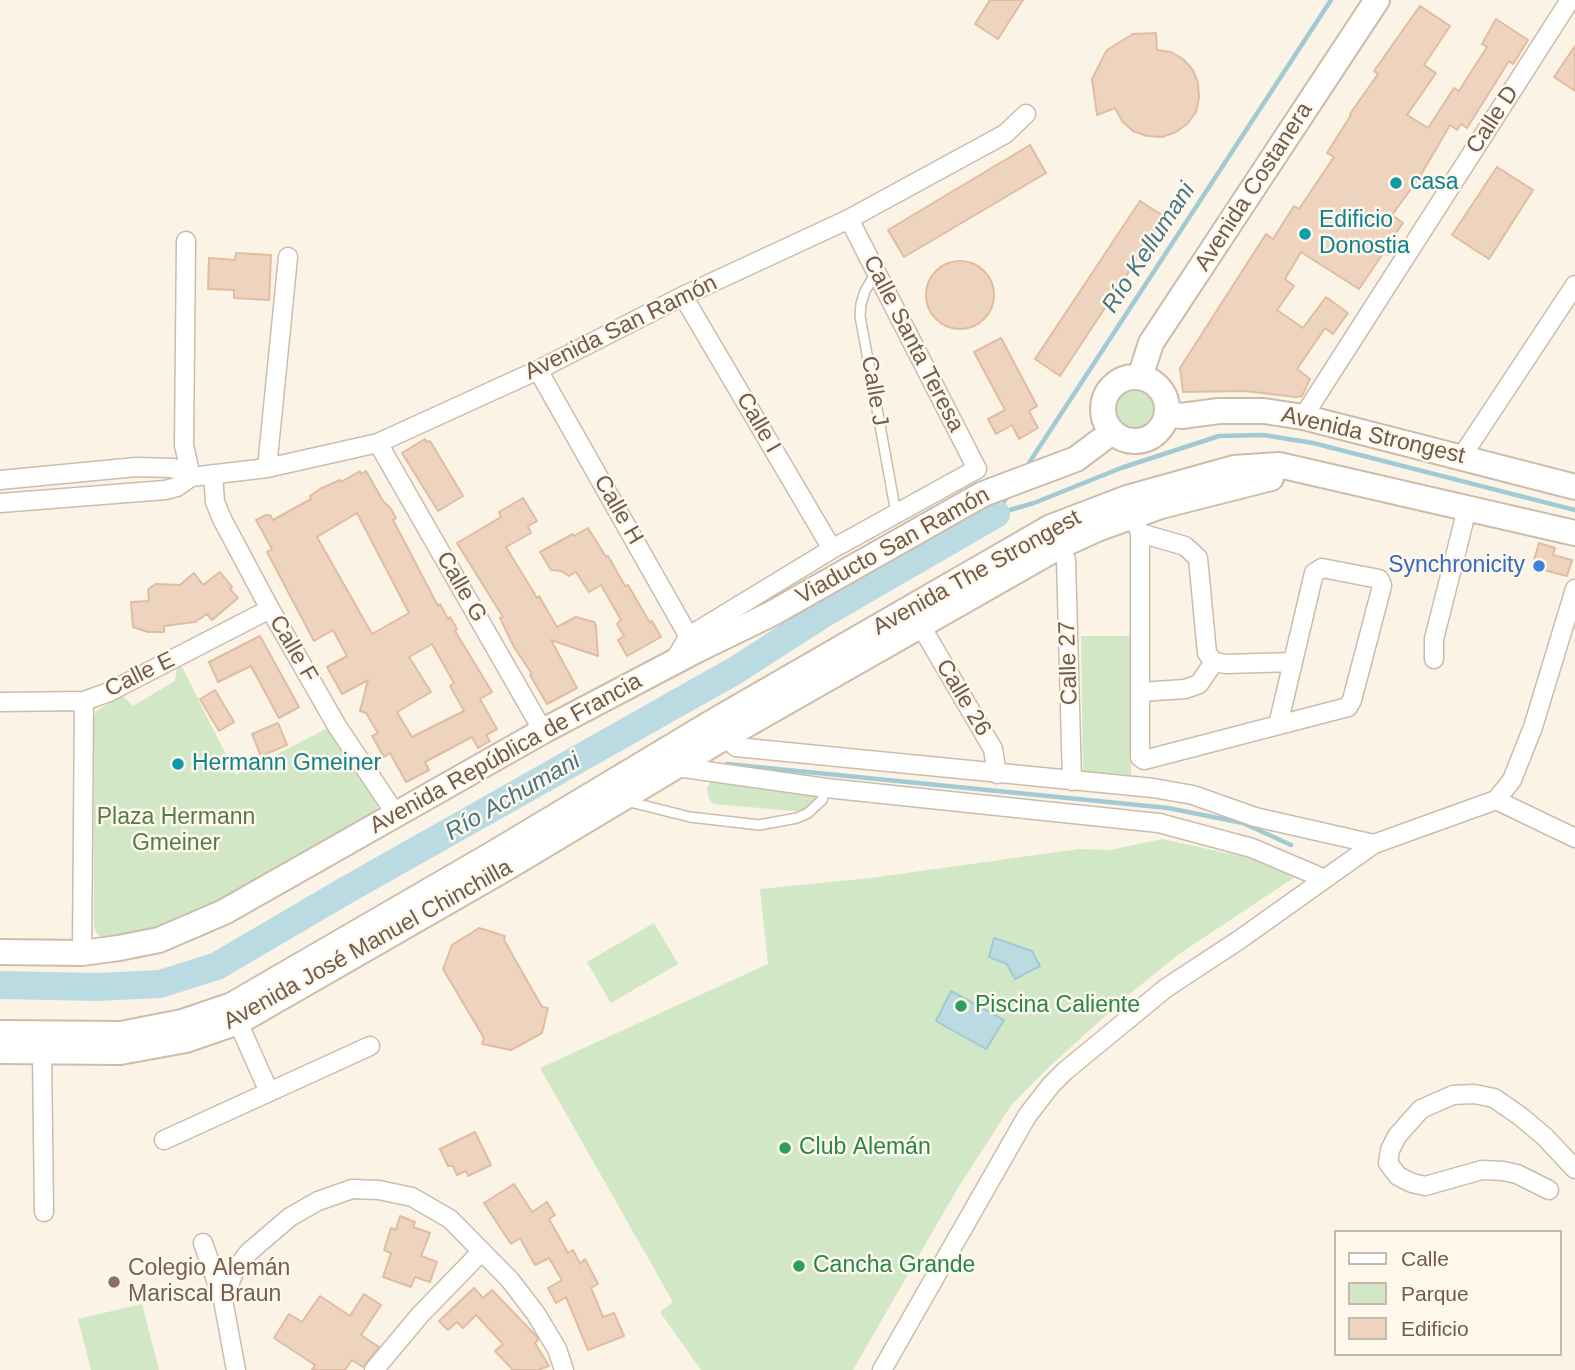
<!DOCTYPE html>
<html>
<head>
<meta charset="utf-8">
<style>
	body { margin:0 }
	#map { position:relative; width:1575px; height:1370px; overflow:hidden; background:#fbf3e5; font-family:Arial,sans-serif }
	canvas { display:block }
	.legend { position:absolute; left:1334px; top:1230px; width:228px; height:126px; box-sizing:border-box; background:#fef7eb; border:2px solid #c6b9ab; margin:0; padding:9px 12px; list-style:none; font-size:21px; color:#725b4c }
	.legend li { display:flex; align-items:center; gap:14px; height:35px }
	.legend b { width:35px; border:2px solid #c6b9ab }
</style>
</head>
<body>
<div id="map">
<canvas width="1575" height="1370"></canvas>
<ul class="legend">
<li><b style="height:9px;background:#fff"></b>Calle</li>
<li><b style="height:19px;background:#d1e7c5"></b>Parque</li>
<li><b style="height:19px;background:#eed4bf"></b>Edificio</li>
</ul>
</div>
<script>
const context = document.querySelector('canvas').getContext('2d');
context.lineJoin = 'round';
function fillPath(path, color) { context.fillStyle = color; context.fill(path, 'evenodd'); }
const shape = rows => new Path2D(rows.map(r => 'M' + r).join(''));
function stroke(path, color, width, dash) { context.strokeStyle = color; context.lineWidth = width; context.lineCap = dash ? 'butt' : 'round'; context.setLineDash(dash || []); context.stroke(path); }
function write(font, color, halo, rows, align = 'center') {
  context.font = font + ' Arial,sans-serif'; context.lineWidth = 5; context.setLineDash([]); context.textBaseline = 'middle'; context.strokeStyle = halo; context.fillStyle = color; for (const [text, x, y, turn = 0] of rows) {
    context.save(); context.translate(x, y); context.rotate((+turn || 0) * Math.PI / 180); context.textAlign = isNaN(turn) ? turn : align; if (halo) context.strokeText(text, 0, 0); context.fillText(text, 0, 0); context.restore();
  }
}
const green = shape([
	'1110 408a24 24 0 1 1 48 0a24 24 0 1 1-48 0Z',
	[1081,636,1131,636,1131,777,1083,774],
	[181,665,236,775,330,727,377,805,377,810,190,918,144,933,105,938,98,935,94,927,93,719,96,711,123,696,133,706,175,681,177,668],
	[711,780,821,792,822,801,805,812,714,804,709,799,707,788],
	[1162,839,1286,866,1295,877,1179,954,1126,997,1049,1067,1012,1104,956,1191,853,1370,701,1370,660,1312,673,1302,540,1068,768,964,760,889,871,878,1079,849,1110,850],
	[654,923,678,964,611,1003,587,962],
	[142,1304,159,1370,91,1370,78,1319]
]);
const water = shape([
	[994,938,1032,951,1040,966,1015,979,1007,964,989,957,994,938],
	[951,991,1004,1020,986,1049,936,1021,951,991]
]);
const stream = shape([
	[1027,466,1331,0],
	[996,514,1009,494],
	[996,514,1034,503,1121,468,1219,436,1263,435,1313,443,1575,510],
	[727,764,1168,808,1243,823,1291,845]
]);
const river = shape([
	[0,985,97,987,160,984,217,966,343,892,736,670,823,614,996,514]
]);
const building = shape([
	[990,0,1023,0,998,39,975,24,990,0],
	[1420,6,1450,26,1424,65,1436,73,1407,115,1428,128,1454,88,1459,91,1487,47,1482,44,1496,19,1528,40,1513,64,1509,61,1467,128,1461,124,1457,130,1450,125,1419,178,1392,215,1403,223,1391,240,1397,242,1388,255,1384,252,1359,289,1301,252,1285,279,1294,286,1277,310,1303,328,1326,297,1348,313,1333,334,1325,328,1297,369,1310,379,1302,396,1296,397,1245,391,1183,392,1180,368,1266,234,1273,239,1294,206,1299,209,1334,157,1327,153,1351,115,1350,114,1378,74,1374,71,1420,6],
	[1156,33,1157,50,1171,52,1183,59,1193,70,1198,83,1199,98,1196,112,1187,124,1176,132,1162,137,1147,136,1133,131,1122,121,1115,108,1097,115,1092,79,1107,50,1133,34,1156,33],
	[1575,46,1575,91,1554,77,1575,46],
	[1030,145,1046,173,904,257,888,230,1030,145],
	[1497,167,1533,190,1489,259,1452,235,1497,167],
	[1140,201,1165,217,1060,376,1035,359,1140,201],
	[236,253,271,255,269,300,234,298,234,290,208,289,209,258,235,260,236,253],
	'926 295a34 34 0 1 1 68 0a34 34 0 1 1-68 0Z',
	[1001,338,1037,406,1029,411,1038,428,1019,439,1012,425,996,434,988,419,1005,410,974,352,1001,338],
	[425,439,426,442,430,441,463,496,438,511,402,453,425,439],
	[360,471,361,474,366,471,383,501,391,509,396,518,393,520,438,606,440,604,448,619,450,617,457,629,455,631,492,692,480,699,497,729,486,735,490,741,478,748,472,737,425,762,429,770,406,782,390,753,384,757,372,736,378,733,366,713,360,711,368,680,342,694,327,667,347,656,333,630,314,641,267,552,272,549,256,520,266,515,270,515,273,520,311,499,310,496,320,489,340,480,341,482,360,471],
	[357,513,409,613,372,634,317,537,357,513],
	[432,644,454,683,450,686,464,711,412,737,397,712,431,692,409,657,432,644],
	[523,498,537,521,528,526,531,533,506,547,537,598,539,596,557,627,576,617,594,622,596,626,598,656,551,640,577,688,547,704,530,675,532,674,514,647,500,618,503,617,457,543,501,517,499,512,523,498],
	[588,528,606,557,608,556,625,586,628,585,650,623,652,621,661,637,627,656,618,640,624,636,617,624,621,620,601,585,589,592,576,572,569,576,561,571,551,570,540,552,573,534,574,536,588,528],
	[1539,543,1555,548,1553,555,1572,560,1567,576,1532,567,1539,543],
	[220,572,232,587,230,589,238,598,212,620,207,614,195,622,164,626,164,632,148,632,133,627,131,602,149,601,148,590,151,587,156,584,180,585,194,573,203,585,220,572],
	[260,636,299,707,279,718,251,666,218,682,209,662,260,636],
	[215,690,234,722,219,731,200,699,215,690],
	[278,723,287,745,261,756,252,734,278,723],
	[479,928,505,936,504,940,542,1007,548,1008,542,1033,511,1050,482,1044,484,1038,443,969,452,945,479,928],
	[475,1132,491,1165,468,1176,466,1171,457,1175,453,1166,448,1166,440,1149,475,1132],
	[514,1184,532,1212,547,1202,555,1215,549,1219,568,1253,573,1250,580,1264,585,1259,598,1284,591,1288,603,1317,614,1313,624,1336,588,1350,566,1297,556,1303,548,1288,562,1280,549,1258,535,1265,520,1238,511,1244,484,1203,514,1184],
	[400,1216,415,1222,413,1227,430,1233,421,1256,437,1262,430,1282,415,1277,411,1287,383,1277,391,1253,384,1250,391,1228,396,1230,400,1216],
	[474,1288,483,1298,492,1290,537,1337,538,1340,535,1343,549,1366,538,1370,513,1370,495,1351,503,1344,476,1315,463,1328,457,1322,448,1330,439,1321,474,1288],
	[364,1294,381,1305,361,1335,379,1347,363,1367,352,1360,345,1370,312,1370,315,1365,274,1338,289,1314,302,1322,320,1296,350,1316,364,1294]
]);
const lane = shape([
	[876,273,865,291,861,304,860,316,896,513],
	[626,801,690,817,759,825,797,818,808,813,822,800,826,788]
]);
const street = shape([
	[186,241,184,445,191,477],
	[683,296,832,549],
	[538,370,693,644],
	[1303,417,1570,0],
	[378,443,543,731],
	[1462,456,1575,285],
	[267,468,288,257],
	[213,474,215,502,222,519,270,609,337,726,395,813],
	[0,480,136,467,173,468,191,477],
	[0,503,165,490,177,487,191,477,267,468,378,443,538,370,683,296,849,219,1005,134,1026,114],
	[1136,522,1140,533,1185,546,1198,558,1207,653,1214,662,1226,664,1293,662],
	[1140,533,1140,757,1144,760,1348,707,1352,700,1382,586,1381,582,1379,579,1322,568,1314,573,1278,725],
	[1060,546,1066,560,1072,781],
	[921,626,993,749,997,774],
	[1434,659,1434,639,1467,509],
	[674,661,689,636,832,549,977,469,849,219],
	[1140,692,1185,689,1199,684,1214,662],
	[0,702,84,701,109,692,270,609],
	[720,728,725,737,736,747,1153,788,1193,795,1255,817,1374,844],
	[670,766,826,788,1159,823,1252,848,1325,879],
	[1496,800,1575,838],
	[82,953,84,701],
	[238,1022,269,1092],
	[42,1052,44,1212],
	[164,1140,370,1046],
	[1549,1190,1517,1174,1503,1171,1482,1170,1425,1186,1412,1183,1398,1176,1388,1163,1390,1150,1397,1136,1421,1109,1453,1095,1474,1094,1494,1098,1520,1116,1545,1137,1575,1169],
	[203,1243,223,1300],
	[236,1370,223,1300,235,1270,249,1252,290,1217,318,1201,352,1189,379,1190,412,1197,450,1219,510,1280,536,1314,557,1349,564,1370],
	[374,1370,420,1315,482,1251],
	[882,1370,1027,1116,1051,1085,1065,1071,1166,988,1239,940,1374,844,1496,800,1512,780,1533,727,1575,589]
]);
const secondary = shape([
	[1140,377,1151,343,1377,0],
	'1103 409a32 32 0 1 1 64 0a32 32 0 1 1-64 0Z',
	[1167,414,1181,416,1219,411,1264,411,1303,417,1575,487],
	[0,952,82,953,119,948,159,940,224,912,543,731,697,650,771,614,983,494,1076,459,1112,432],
	[0,1033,121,1034,182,1022,232,1005,496,852,716,720,1051,527,1127,498,1234,468,1279,465,1575,533],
	[0,1051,120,1052,186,1040,238,1022,506,868,725,737,1060,546,1097,529,1161,506,1271,478]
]);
const markers = [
	[1396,183,7,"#0f9aa8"],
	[1305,234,7,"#0f9aa8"],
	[1539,566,7,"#3f7fe0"],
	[178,764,7,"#0f9aa8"],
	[961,1006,7,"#2e9e5b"],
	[785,1148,7,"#2e9e5b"],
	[799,1266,7,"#2e9e5b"],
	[114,1282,7,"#8d6e63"]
];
const streetNames = [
	["Calle D",1493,120,-57],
	["Avenida Costanera",1254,187,-57],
	["Avenida San Ramón",621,328,-26],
	["Calle Santa Teresa",913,344,63],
	["Calle J",874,391,80],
	["Calle I",758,423,60],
	["Avenida Strongest",1373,436,13],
	["Calle H",618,510,60],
	["Viaducto San Ramón",893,546,-29],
	["Avenida The Strongest",977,573,-29],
	["Calle G",461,587,60],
	["Calle F",293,649,60],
	["Calle 27",1069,663,-92],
	["Calle E",140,675,-26],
	["Calle 26",963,698,59],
	["Avenida República de Francia",506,754,-29],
	["Avenida José Manuel Chinchilla",368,945,-29]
];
const cultureNames = [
	["casa",1410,183],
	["Edificio",1319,221],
	["Donostia",1319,247],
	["Hermann Gmeiner",192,764]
];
const shopNames = [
	["Synchronicity",1525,566]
];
const parkNames = [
	["Plaza Hermann",176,818],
	["Gmeiner",176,844]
];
const leisureNames = [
	["Piscina Caliente",975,1006],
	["Club Alemán",799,1148],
	["Cancha Grande",813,1266]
];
const educationNames = [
	["Colegio Alemán",128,1269],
	["Mariscal Braun",128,1295]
];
const waterNames = [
	["Río Kellumani",1149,248,-57],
	["Río Achumani",513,797,-30]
];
fillPath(green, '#d1e7c5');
fillPath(water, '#bbdbe3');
stroke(water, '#a2cad4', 2);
stroke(stream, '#a2cad4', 4.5);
stroke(river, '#bbdbe3', 28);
fillPath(building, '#eed4bf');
stroke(building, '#e0bca0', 2);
stroke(lane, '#ccbcac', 12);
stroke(street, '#ccbcac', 21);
stroke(secondary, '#cebcaa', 28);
stroke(lane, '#fff', 9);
stroke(street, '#fff', 18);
stroke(secondary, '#fff', 24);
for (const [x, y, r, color] of markers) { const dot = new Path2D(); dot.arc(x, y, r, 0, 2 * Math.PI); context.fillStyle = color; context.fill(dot); stroke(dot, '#fef7eb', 2.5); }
write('23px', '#725b4c', '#fef7eb', streetNames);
write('23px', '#0d838f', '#fef7eb', cultureNames, 'left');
write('23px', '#366cbe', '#fef7eb', shopNames, 'right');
write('23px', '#557c48', '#fef7eb', parkNames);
write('23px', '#27864d', '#fef7eb', leisureNames, 'left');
write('23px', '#785e54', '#fef7eb', educationNames, 'left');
write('italic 24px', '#477784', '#fef7eb', waterNames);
</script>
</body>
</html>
